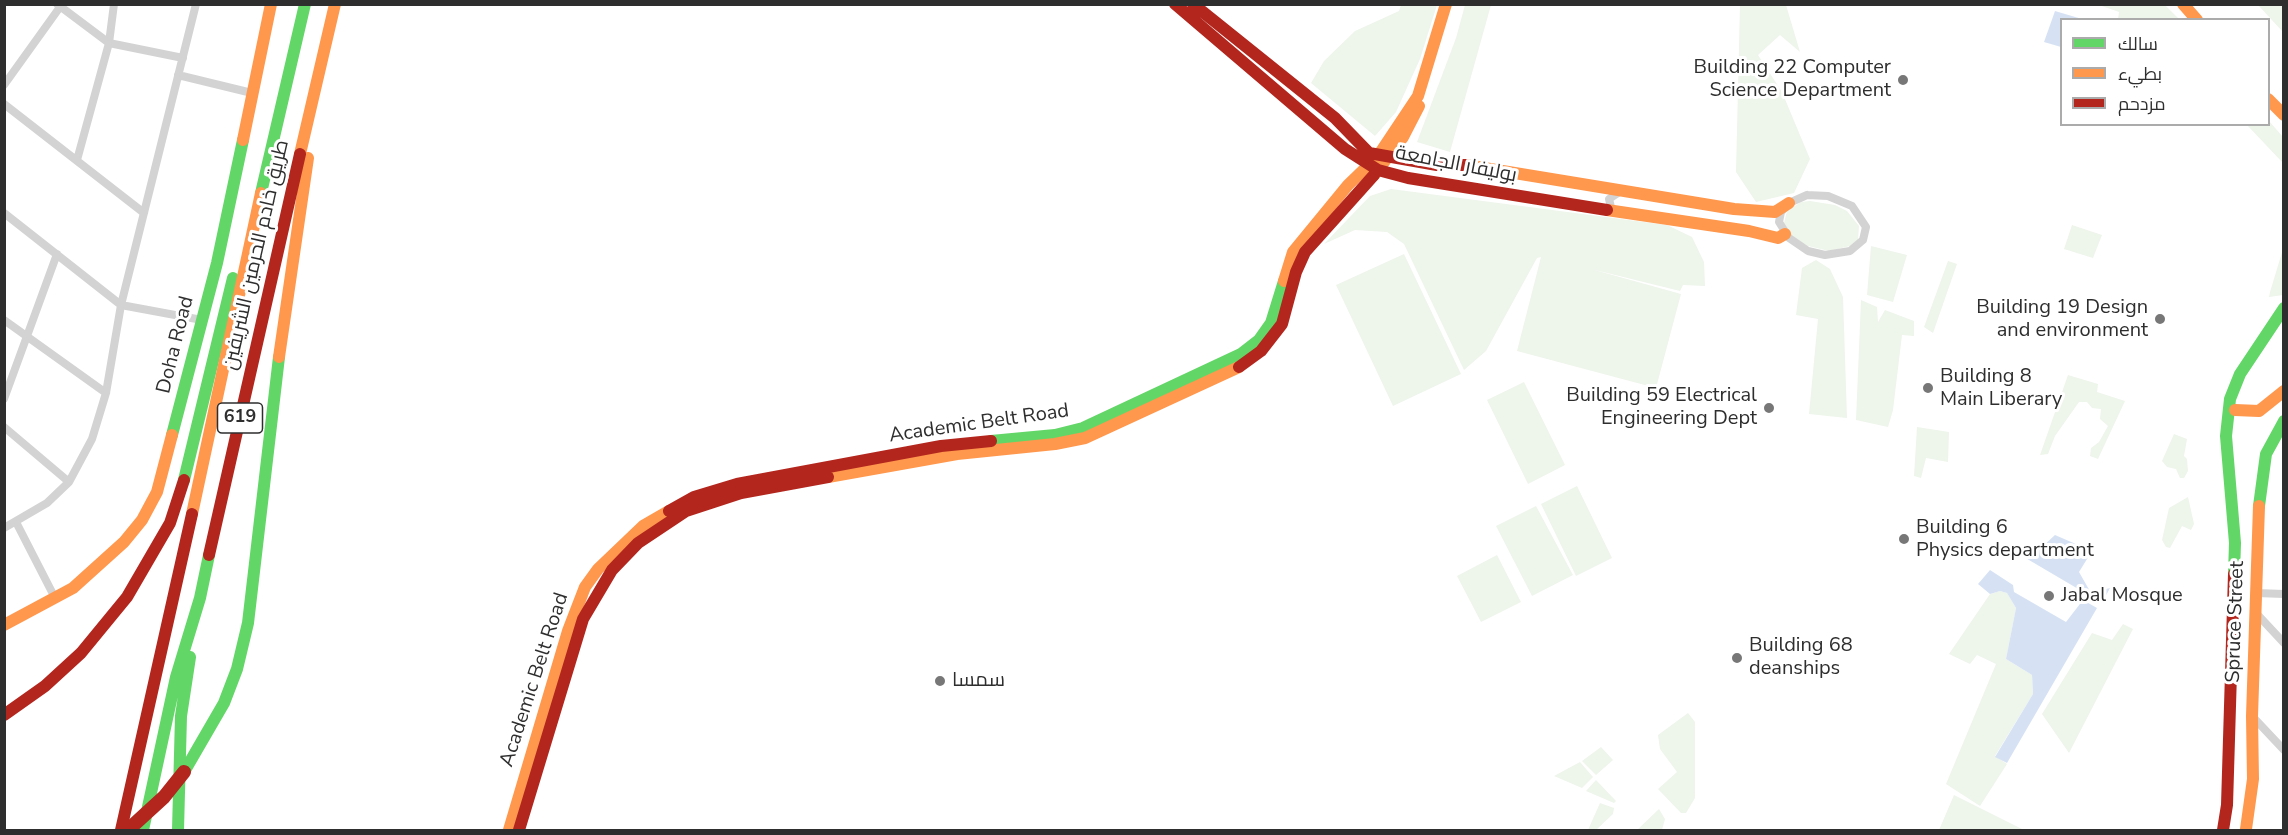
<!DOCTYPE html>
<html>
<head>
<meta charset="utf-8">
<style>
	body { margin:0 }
	#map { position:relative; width:2288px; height:835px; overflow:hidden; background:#fff; font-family:"Nunito Sans",Cairo,sans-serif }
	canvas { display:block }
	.frame { position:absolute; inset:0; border:6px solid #2e2e2e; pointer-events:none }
	.legend { position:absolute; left:2060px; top:18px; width:210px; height:108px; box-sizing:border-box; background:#fff; border:2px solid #ababab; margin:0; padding:8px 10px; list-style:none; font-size:18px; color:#2e2e2e }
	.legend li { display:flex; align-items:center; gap:12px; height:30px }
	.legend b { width:30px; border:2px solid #ababab }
</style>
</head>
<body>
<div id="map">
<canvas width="2288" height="835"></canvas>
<div class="frame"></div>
<ul class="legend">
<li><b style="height:8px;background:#63d668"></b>سالك</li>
<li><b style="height:8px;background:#ff974d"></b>بطيء</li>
<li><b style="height:8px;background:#b3261e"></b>مزدحم</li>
</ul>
</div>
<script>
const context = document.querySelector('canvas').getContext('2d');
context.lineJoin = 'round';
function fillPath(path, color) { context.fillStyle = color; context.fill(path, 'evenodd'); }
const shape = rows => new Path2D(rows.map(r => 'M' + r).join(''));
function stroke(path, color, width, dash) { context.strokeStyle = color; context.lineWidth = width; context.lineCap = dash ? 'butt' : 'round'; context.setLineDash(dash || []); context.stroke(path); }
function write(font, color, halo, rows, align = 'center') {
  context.font = font + ' "Nunito Sans",Cairo,sans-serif'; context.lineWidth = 6; context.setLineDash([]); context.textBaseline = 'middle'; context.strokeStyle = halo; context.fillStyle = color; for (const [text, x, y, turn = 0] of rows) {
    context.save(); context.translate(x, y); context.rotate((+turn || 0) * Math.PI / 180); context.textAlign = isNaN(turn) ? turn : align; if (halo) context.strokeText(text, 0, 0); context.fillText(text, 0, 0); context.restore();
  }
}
const green = shape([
	[1401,5,1437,5,1420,59,1396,112,1375,136,1311,83,1324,61,1355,31,1399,11],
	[1465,5,1491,5,1450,152,1417,142,1456,38],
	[1740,5,1786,5,1800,52,1780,35,1758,55,1782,92,1810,159,1794,193,1756,202,1736,172],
	[2099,5,2165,5,2179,19,2118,19,2119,12],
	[2258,5,2283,5,2283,32],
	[2269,121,2283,137,2283,163,2247,125,2268,124],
	[1391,189,1667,225,1692,237,1704,262,1705,286,1683,285,1680,291,1591,269,1681,294,1656,388,1517,351,1541,257,1537,258,1486,351,1464,370,1404,244,1387,232,1355,230,1324,244,1370,196],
	[1810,201,1835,205,1847,211,1859,226,1858,240,1850,246,1829,251,1804,245,1793,238,1784,223,1787,211,1801,202],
	[2072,225,2102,235,2093,258,2064,249],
	[1871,246,1907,255,1893,302,1867,295],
	[2283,249,2283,295,2269,297,2270,292],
	[1404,254,1461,374,1393,406,1336,285],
	[1816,260,1830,269,1843,297,1847,418,1809,414,1818,319,1796,315,1802,268],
	[1948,261,1957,264,1933,333,1924,327],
	[1861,300,1877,307,1878,322,1885,310,1914,321,1914,336,1902,335,1893,410,1888,427,1856,420],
	[2068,375,2098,384,2097,392,2125,401,2098,459,2090,456,2091,448,2099,442,2108,426,2100,419,2101,409,2092,408,2087,402,2079,402,2055,436,2048,454,2040,455],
	[1524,382,1565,465,1528,484,1487,400],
	[1917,427,1949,432,1948,462,1926,458,1921,478,1914,476],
	[2174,434,2187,439,2184,456,2187,459,2188,471,2184,478,2180,478,2176,469,2167,467,2162,461],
	[1577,486,1612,558,1576,576,1541,504],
	[2188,497,2194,524,2191,530,2182,526,2170,548,2166,547,2162,540,2169,508],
	[1536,506,1573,575,1532,596,1496,526],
	[1497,555,1521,602,1481,622,1457,576],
	[2000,591,2007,593,2016,608,2006,659,2032,675,2033,694,1995,756,2007,764,1980,806,1946,784,1996,664,1977,655,1970,664,1949,654,1990,594],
	[2123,624,2133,629,2069,753,2042,714,2092,633,2112,640],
	[1688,713,1695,722,1695,798,1686,813,1681,813,1658,789,1677,772,1660,749,1658,735],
	[1601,747,1613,760,1596,775,1582,761],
	[1580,762,1593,777,1582,788,1554,776],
	[1596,780,1616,801,1614,803,1586,791],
	[1954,795,2024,830,1939,830],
	[1600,803,1614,808,1613,814,1596,830,1588,830],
	[1659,809,1665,819,1662,830,1637,830]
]);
const water = shape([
	[2055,11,2082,19,2062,20,2061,47,2044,42],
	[2055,535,2092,551,2079,572,2091,593,2110,588,2102,603,2012,550,2014,545,2028,550,2043,546],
	[1990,570,2013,585,2014,592,2066,622,2083,600,2097,608,2007,763,1995,757,2033,694,2032,675,2006,659,2016,608,2007,593,2000,591,1990,594,1978,584]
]);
const street = shape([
	[57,4,109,43,183,58],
	[178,75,252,93],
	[4,85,60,7],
	[4,104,144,213],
	[77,160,109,43,114,4],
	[1807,195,1828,196,1852,206,1866,227,1863,240,1850,251,1825,255,1808,251,1789,238,1779,222,1781,212,1789,203,1807,195],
	[1615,211,1611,207,1609,199,1621,191],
	[4,213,121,305,202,320],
	[4,320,106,393],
	[4,399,57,254],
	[4,427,69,482],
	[16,522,55,598],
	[4,528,47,503,69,482,92,439,106,393,121,305,196,4],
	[2256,593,2284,594],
	[2256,613,2284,643],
	[2252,716,2284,750]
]);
const fast = shape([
	[261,193,305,4],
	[172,435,217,263,243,140],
	[991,441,1055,435,1083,428,1241,354,1259,340,1271,323,1284,281],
	[184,480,233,278],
	[2259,506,2266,454,2284,421],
	[2234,574,2235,543,2226,436,2230,399,2240,374,2284,308],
	[184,772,224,703,237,669,248,623,279,357],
	[143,830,176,677,200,598,209,555],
	[178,830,181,716,190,657]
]);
const slow = shape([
	[2183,4,2197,20],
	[2268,99,2284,115],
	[243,140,271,4],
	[300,154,335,4],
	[1466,165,1734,209,1775,212,1789,203],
	[1374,175,1403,137,1419,106],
	[1607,210,1749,231,1778,238,1785,234],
	[1284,281,1293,252,1348,185,1378,156,1418,96,1446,4],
	[279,357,308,158],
	[2235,410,2259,411,2284,391],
	[828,477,957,454,1055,444,1085,438,1239,367],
	[192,514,261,193],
	[4,625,73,588,124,542,142,520,157,492,172,435],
	[2246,829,2253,779,2252,716,2259,506],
	[509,830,568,631,585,587,598,569,643,526,669,511]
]);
const jam = shape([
	[1175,4,1345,149,1378,170,1408,178,1607,210],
	[1193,4,1335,118,1369,153,1437,165,1466,165],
	[1239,367,1261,351,1282,324,1296,272,1305,252,1374,175],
	[669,511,694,497,737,484,941,446,991,441],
	[209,555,300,154],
	[4,715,45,686,81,653,127,597,170,523,184,480],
	[121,830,192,514],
	[519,830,583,619,612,570,638,543,686,511,741,493,828,477],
	[2223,830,2227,805,2234,574]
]);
const jamBridge = shape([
	[128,830,164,797,184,772]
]);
const markers = [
	[1903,80,6,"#777"],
	[2160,319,6,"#777"],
	[1928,388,6,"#777"],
	[1769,408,6,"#777"],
	[1904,539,6,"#777"],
	[2049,596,6,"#777"],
	[1737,658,6,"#777"],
	[940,681,6,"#777"]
];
const shields = [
	[240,418,45]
];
const shieldNames = [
	["619",240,418]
];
const poiNames = [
	["Building 22 Computer",1891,68,"right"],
	["Science Department",1891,91,"right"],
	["Building 19 Design",2148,308,"right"],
	["and environment",2148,331,"right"],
	["Building 8",1940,377],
	["Main Liberary",1940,400],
	["Building 59 Electrical",1757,396,"right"],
	["Engineering Dept",1757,419,"right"],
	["Building 6",1916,528],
	["Physics department",1916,551],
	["Jabal Mosque",2061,596],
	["Building 68",1749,646],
	["deanships",1749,669],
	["سمسا",952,681]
];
const streetNames = [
	["بوليفار الجامعة",1456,165,11],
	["طريق خادم الحرمين الشريفين",257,255,-77],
	["Doha Road",176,345,-76],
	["Academic Belt Road",979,424,-8],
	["Spruce Street",2236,622,-88],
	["Academic Belt Road",535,680,-72]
];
fillPath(green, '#eef5eb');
fillPath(water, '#d6e2f4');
stroke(street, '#d3d3d3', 8);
stroke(fast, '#63d668', 12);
stroke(slow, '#ff974d', 12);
stroke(jam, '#b3261e', 12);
stroke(jamBridge, '#b3261e', 14);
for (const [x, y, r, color] of markers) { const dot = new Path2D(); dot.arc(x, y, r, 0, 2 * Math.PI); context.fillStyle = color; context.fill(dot); stroke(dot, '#fff', 2); }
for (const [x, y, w] of shields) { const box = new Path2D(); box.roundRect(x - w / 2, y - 15, w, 30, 4.5); context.fillStyle = '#fff'; context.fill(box); stroke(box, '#2e2e2e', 1.5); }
write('bold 18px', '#2e2e2e', null, shieldNames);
write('20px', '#2e2e2e', '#fff', poiNames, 'left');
write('20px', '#2e2e2e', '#fff', streetNames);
</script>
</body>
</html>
